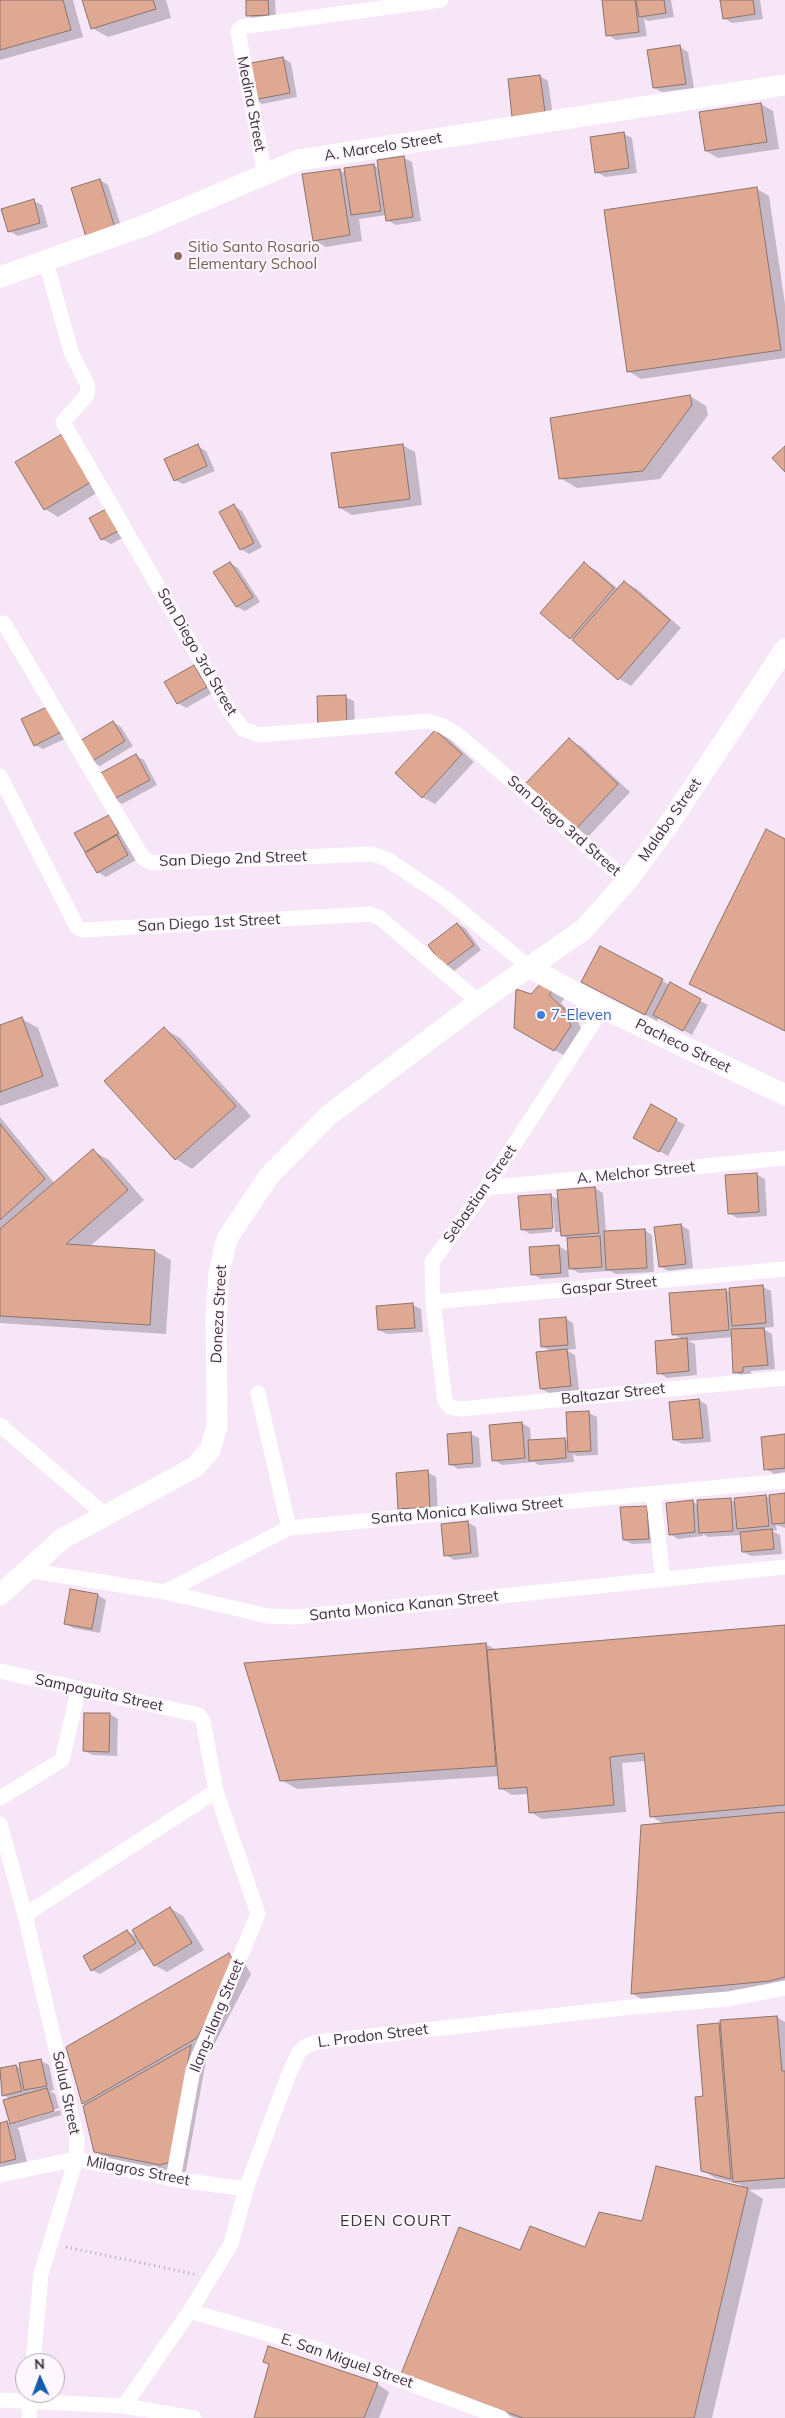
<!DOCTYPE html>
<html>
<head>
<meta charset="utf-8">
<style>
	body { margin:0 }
	#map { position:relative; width:785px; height:2418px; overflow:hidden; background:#f7e6f8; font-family:Mulish,sans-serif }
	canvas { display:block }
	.north { position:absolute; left:15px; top:2353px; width:50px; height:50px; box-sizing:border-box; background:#fef7fe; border:1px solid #b0a9b0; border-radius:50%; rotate:358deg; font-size:14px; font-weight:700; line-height:20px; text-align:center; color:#3a343b }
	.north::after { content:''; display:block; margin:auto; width:18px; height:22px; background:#145dac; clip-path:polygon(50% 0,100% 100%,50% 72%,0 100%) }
</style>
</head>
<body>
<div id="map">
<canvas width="785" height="2418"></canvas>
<div class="north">N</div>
</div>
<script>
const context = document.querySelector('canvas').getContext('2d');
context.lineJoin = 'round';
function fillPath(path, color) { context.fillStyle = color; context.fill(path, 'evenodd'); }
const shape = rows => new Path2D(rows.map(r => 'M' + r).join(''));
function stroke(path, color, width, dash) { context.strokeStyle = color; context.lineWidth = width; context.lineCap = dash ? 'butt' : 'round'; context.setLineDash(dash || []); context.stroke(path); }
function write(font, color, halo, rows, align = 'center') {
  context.font = font + ' Mulish,sans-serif'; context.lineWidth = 4; context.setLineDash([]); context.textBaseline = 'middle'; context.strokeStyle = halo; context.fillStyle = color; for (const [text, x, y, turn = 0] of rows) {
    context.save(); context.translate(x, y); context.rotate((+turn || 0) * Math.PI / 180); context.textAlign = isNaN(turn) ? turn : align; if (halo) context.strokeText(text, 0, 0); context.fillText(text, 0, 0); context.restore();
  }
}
const shadow = shape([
	[0,0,73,0,83,37,0,60],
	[84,0,166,0,171,18,108,37,92,28],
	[247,0,275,0,276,19,256,20,248,15],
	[603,0,671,0,674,17,648,21,644,19,647,36,616,40,608,35],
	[722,0,760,0,763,19,732,23,724,18],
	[680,47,688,52,694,88,662,92,654,88],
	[283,58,291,63,297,97,262,104,254,99],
	[540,76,548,81,553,116,522,120],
	[761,104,773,111,779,149,718,158,706,151],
	[624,134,632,138,637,173,605,177,597,172],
	[404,158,412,162,421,221,396,225,387,220,387,215,359,219,362,241,326,247,314,240,340,170,346,174,374,165,380,169],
	[100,180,108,185,123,232,95,241],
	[757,189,769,196,785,304,785,358,641,379,628,371],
	[33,201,42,205,48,227,18,236,9,231],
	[690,396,706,406,708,415,660,479,577,488,560,478],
	[62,435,103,489,58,517,45,509,16,462],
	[402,445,415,452,422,505,352,515,340,508],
	[198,446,206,451,215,471,183,484,175,480],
	[234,506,242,511,262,547,249,554,241,549],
	[91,518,128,535,111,544,102,539],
	[230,563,238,568,260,602,245,611,237,607,215,573],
	[584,564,597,571,618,589,624,582,637,589,681,628,631,686,618,678,571,638],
	[194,666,202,671,214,692,186,708,178,703],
	[345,697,354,701,355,732,327,733],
	[49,707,69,737,43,749,35,745],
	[113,722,121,727,133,746,100,766,91,761],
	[435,731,448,738,474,762,435,804,422,797],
	[570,740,582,747,630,792,587,838,574,831],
	[136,756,144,760,157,785,122,804,113,799],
	[109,816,117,821,136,860,106,877,98,872,88,852,86,851],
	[458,924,466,929,481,950,454,971,445,966],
	[600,948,708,1005,692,1035,659,1017,657,1021,595,989],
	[542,983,566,996,561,1003,577,1019,583,1034,567,1057,515,1028,531,996],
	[22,1019,38,1028,59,1086,0,1106,0,1026],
	[164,1029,180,1038,251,1116,192,1169,176,1159,105,1081],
	[651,1106,685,1125,668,1156,634,1137],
	[0,1117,55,1184,93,1151,109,1160,144,1200,89,1247,155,1251,171,1260,166,1334,0,1323],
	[756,1174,765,1179,767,1216,737,1218,729,1213],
	[595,1188,603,1193,606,1232,644,1230,652,1235,654,1272,616,1274,610,1271,579,1273,568,1267,569,1277,541,1279,532,1274,559,1246,569,1252,568,1239,562,1235,562,1232,555,1232,552,1198,550,1198,552,1232,530,1234,522,1229,550,1195,559,1200],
	[681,1225,689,1230,693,1268,668,1271,660,1266],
	[763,1287,771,1291,774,1327,762,1328,772,1334,775,1369,751,1371,751,1376,743,1377,735,1372,733,1337,688,1341,695,1344,697,1375,667,1378,659,1373,684,1340,673,1334,726,1290,731,1293],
	[413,1305,421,1309,423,1332,387,1334,379,1330],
	[565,1318,573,1323,576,1349,566,1350,575,1355,579,1390,549,1393,541,1389,552,1352,542,1346],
	[699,1400,707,1405,711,1442,683,1444,674,1440,671,1403],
	[589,1413,597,1417,598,1455,577,1456,573,1454,574,1462,539,1465,534,1462,502,1465,494,1460,522,1423,530,1428,531,1441,564,1439,569,1441],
	[471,1434,479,1438,481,1467,458,1469,450,1464],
	[785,1436,785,1472,774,1474,766,1469],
	[427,1472,436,1477,438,1511,408,1513,400,1508],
	[785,1494,785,1528,776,1525,777,1530,772,1531,780,1535,782,1554,751,1556,743,1552,741,1535,708,1537,703,1534,703,1536,678,1539,670,1534,692,1501,698,1505,730,1500,736,1503,766,1496,771,1499],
	[647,1507,655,1512,657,1543,632,1544,624,1540],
	[467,1522,476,1527,479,1557,454,1560,446,1555],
	[71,1591,98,1595,106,1600,100,1633,73,1628,65,1623],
	[785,1626,785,1987,645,2001,633,1994,664,1824,651,1816,646,1761,622,1763,626,1812,542,1819,530,1812,528,1794,512,1795,500,1788,499,1776,297,1789,281,1780,486,1644,496,1650],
	[110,1714,118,1719,117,1756,93,1755,84,1751],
	[170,1908,183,1916,204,1950,167,1972,154,1965,144,1948,100,1974,92,1970,127,1931,137,1937],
	[229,1955,245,1964,251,1974,213,2047,203,2053,207,2055,186,2171,177,2174,111,2161,95,2151,86,2106,83,2104,67,2048],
	[777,2017,785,2022,785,2188,749,2190,763,2199,712,2418,516,2418,419,2383,521,2252,586,2249,642,2222,748,2189,739,2184,715,2178,703,2170,705,2097,718,2024,722,2026],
	[41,2061,49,2065,54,2090,50,2091,55,2094,59,2108,16,2121,16,2123,60,2110,61,2115,17,2128,19,2130,28,2166,0,2172,0,2124,7,2122,12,2125,5,2101,11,2099,3,2095,0,2070,16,2066,22,2069],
	[377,2384,389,2392,379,2418,255,2418]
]);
const building = shape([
	[0,0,63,0,71,30,0,50,0,0],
	[82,0,153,0,156,9,91,29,82,0],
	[246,0,268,0,269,15,246,16,246,0],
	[602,0,635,0,639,32,606,36,602,0],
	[636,0,664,0,666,13,639,17,636,0],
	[720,0,753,0,755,14,723,19,720,0],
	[680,45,686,84,653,88,647,50,680,45],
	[283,57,290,93,253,100,246,64,283,57],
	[540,75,545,112,512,117,508,79,540,75],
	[761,103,767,142,705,151,699,112,761,103],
	[624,132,629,168,595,173,590,137,624,132],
	[404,156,413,217,386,221,377,160,404,156],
	[374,164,381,211,351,215,344,168,374,164],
	[340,169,350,235,313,241,302,174,340,169],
	[100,179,115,228,86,237,71,188,100,179],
	[757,187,781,350,627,372,604,210,757,187],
	[34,199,40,223,8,232,1,209,34,199],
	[690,395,692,405,643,471,559,479,550,418,690,395],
	[62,434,91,482,44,510,15,462,62,434],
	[198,444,207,466,174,481,164,459,198,444],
	[403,444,410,499,339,508,331,453,403,444],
	[785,446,785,472,772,458,785,446],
	[234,504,254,543,240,550,219,512,234,504],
	[108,508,120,530,101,540,89,518,108,508],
	[230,562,253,597,236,607,213,572,230,562],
	[584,562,614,588,570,639,540,613,584,562],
	[624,581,670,620,618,680,572,640,624,581],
	[194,665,207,687,177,704,164,682,194,665],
	[346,695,347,728,318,729,317,696,346,695],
	[49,706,61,732,34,746,21,719,49,706],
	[113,721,125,741,91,762,78,742,113,721],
	[435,730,462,754,422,798,395,773,435,730],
	[569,738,618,784,573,832,524,785,569,738],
	[136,754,150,780,112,800,99,774,136,754],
	[109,815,119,833,85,852,74,833,109,815],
	[766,829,785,839,785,1031,689,984,766,829],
	[117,835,128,855,97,873,85,853,117,835],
	[457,923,474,945,444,967,428,945,457,923],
	[600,946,663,979,645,1015,581,982,600,946],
	[542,982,554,988,549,995,565,1010,571,1026,554,1051,514,1028,516,989,531,994,542,982],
	[670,982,701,999,683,1031,653,1015,670,982],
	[22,1017,43,1076,0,1092,0,1025,22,1017],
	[164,1027,236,1106,175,1160,104,1081,164,1027],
	[651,1104,677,1119,659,1152,633,1138,651,1104],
	[0,1124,45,1179,0,1220,0,1124],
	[93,1149,128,1190,66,1244,155,1250,150,1325,0,1316,0,1229,93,1149],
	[757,1173,759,1212,728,1214,725,1175,757,1173],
	[595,1187,599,1233,561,1236,557,1190,595,1187],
	[551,1194,553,1228,521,1230,518,1196,551,1194],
	[681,1224,686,1264,659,1267,654,1227,681,1224],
	[645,1229,647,1268,606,1270,604,1231,645,1229],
	[600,1236,602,1267,569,1269,567,1238,600,1236],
	[559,1245,561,1273,531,1275,529,1247,559,1245],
	[763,1285,766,1323,732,1326,729,1288,763,1285],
	[726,1289,729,1330,672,1335,669,1293,726,1289],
	[413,1303,415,1328,378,1330,376,1306,413,1303],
	[566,1317,568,1345,541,1347,539,1319,566,1317],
	[764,1328,768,1365,743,1367,743,1372,733,1373,731,1329,764,1328],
	[687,1338,689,1371,657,1374,655,1341,687,1338],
	[567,1349,571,1386,540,1389,536,1352,567,1349],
	[699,1399,703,1438,673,1440,669,1402,699,1399],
	[589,1411,591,1451,568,1452,566,1412,589,1411],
	[522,1422,525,1458,492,1461,489,1425,522,1422],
	[471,1432,473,1463,449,1465,447,1434,471,1432],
	[785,1434,785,1468,764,1470,761,1437,785,1434],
	[565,1438,566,1458,529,1461,528,1440,565,1438],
	[428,1470,430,1507,398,1509,396,1473,428,1470],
	[785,1493,785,1523,772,1524,769,1495,785,1493],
	[766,1495,769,1526,737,1529,734,1498,766,1495],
	[731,1498,733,1531,699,1533,697,1500,731,1498],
	[693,1500,695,1532,669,1535,666,1503,693,1500],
	[647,1506,649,1539,623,1540,620,1507,647,1506],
	[468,1521,471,1553,444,1556,441,1524,468,1521],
	[772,1529,774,1549,742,1552,740,1532,772,1529],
	[70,1589,98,1594,92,1629,64,1624,70,1589],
	[785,1625,785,1805,650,1817,644,1753,610,1757,614,1805,529,1813,527,1787,499,1789,487,1650,785,1625],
	[486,1643,496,1766,280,1781,244,1663,486,1643],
	[84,1713,110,1713,109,1752,83,1751,84,1713],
	[785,1812,785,1977,770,1981,631,1994,641,1825,785,1812],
	[170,1907,192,1943,154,1966,132,1930,170,1907],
	[127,1930,136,1943,91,1971,83,1956,127,1930],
	[229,1953,235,1965,197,2038,82,2104,66,2047,229,1953],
	[777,2016,782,2071,785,2071,785,2178,733,2182,720,2020,777,2016],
	[719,2023,731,2179,701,2171,695,2097,703,2096,697,2025,719,2023],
	[191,2045,170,2162,160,2165,94,2152,83,2106,191,2045],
	[41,2059,47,2086,24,2090,19,2063,41,2059],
	[16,2065,22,2091,2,2096,0,2068,16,2065],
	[47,2088,54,2111,10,2124,3,2100,47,2088],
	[7,2121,16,2159,0,2163,0,2123,7,2121],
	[656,2166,748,2188,694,2418,523,2418,401,2374,459,2227,520,2250,530,2226,585,2247,599,2212,642,2221,656,2166],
	[268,2346,378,2383,364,2418,254,2418,269,2364,263,2362,268,2346]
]);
const path = shape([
	[66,2247,194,2274]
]);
const street = shape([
	[265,175,238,32,239,29,241,27,441,0],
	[46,262,71,352,88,386,87,395,63,422,231,713,243,729,259,735,428,721,443,726,458,735,513,782,627,881],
	[4,623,143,858,152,863,372,854,387,859,445,898,529,967],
	[0,776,77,927,83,930,370,914,380,918,479,1002],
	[603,1008,486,1188,432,1262,433,1302,445,1401,450,1407,461,1409,785,1378],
	[486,1188,785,1158],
	[433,1302,785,1269],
	[258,1393,289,1528],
	[0,1425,105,1515],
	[653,1493,663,1580],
	[26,1570,165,1592,268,1616,296,1617,785,1567],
	[165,1592,289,1528,785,1481],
	[0,1671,199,1715,203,1721,216,1791,258,1914,193,2070,173,2179],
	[0,1798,62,1760,79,1688],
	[0,1824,25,1915,77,2139,76,2159,41,2274,33,2363],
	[25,1915,216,1791],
	[0,2175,76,2159,173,2179,246,2189],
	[190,2311,303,2344,502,2418],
	[0,2400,124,2406,194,2418],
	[124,2406,190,2311,231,2244,246,2189,288,2076,299,2052,306,2046,317,2042,622,2008,728,1999,785,1988],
	[29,2418,30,2394]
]);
const secondary = shape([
	[0,277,146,225,299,160,785,85],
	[529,967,603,1008,785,1095],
	[0,1595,62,1539,195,1467,210,1450,217,1426,216,1320,219,1274,225,1246,228,1237,269,1176,329,1115,479,1002,583,930,627,881,669,824,785,649]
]);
const markers = [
	[178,256,5,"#8d6e63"],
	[541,1015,5,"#3f7fe0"]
];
const streetNames = [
	["Medina Street",251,104,79],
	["A. Marcelo Street",383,147,-9],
	["San Diego 3rd Street",197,652,60],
	["Malabo Street",670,820,-55],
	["San Diego 3rd Street",564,826,41],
	["San Diego 2nd Street",233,859,-2],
	["San Diego 1st Street",209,923,-3],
	["Pacheco Street",683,1046,26],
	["A. Melchor Street",636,1173,-6],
	["Sebastian Street",480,1194,-55],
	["Gaspar Street",609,1286,-5],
	["Doneza Street",219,1314,-87],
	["Baltazar Street",613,1394,-6],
	["Santa Monica Kaliwa Street",467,1511,-5],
	["Santa Monica Kanan Street",404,1606,-6],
	["Sampaguita Street",99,1693,12],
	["Ilang-Ilang Street",217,2016,-68],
	["L. Prodon Street",373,2036,-7],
	["Salud Street",66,2093,78],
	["Milagros Street",138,2171,11],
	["E. San Miguel Street",347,2361,19]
];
const educationNames = [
	["Sitio Santo Rosario",188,247],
	["Elementary School",188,264]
];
const shopNames = [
	["7-Eleven",551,1015]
];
const neighbourhoodNames = [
	["EDEN COURT",396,2221]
];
fillPath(shadow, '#0003');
fillPath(building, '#dfa893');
stroke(building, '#8b746c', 1);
stroke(path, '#b0a4b1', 3, [1, 4]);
stroke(street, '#fff', 15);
stroke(secondary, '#fff', 21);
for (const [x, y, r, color] of markers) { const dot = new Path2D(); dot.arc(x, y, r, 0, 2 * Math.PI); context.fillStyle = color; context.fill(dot); stroke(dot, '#fef7fe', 2); }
write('15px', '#3a343b', '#fef7fe', streetNames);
write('15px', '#785e54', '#fef7fe', educationNames, 'left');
write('15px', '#366cbe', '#fef7fe', shopNames, 'left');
context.letterSpacing = '1px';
write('16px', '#3a343b', '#fef7fe', neighbourhoodNames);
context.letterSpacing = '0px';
</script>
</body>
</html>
